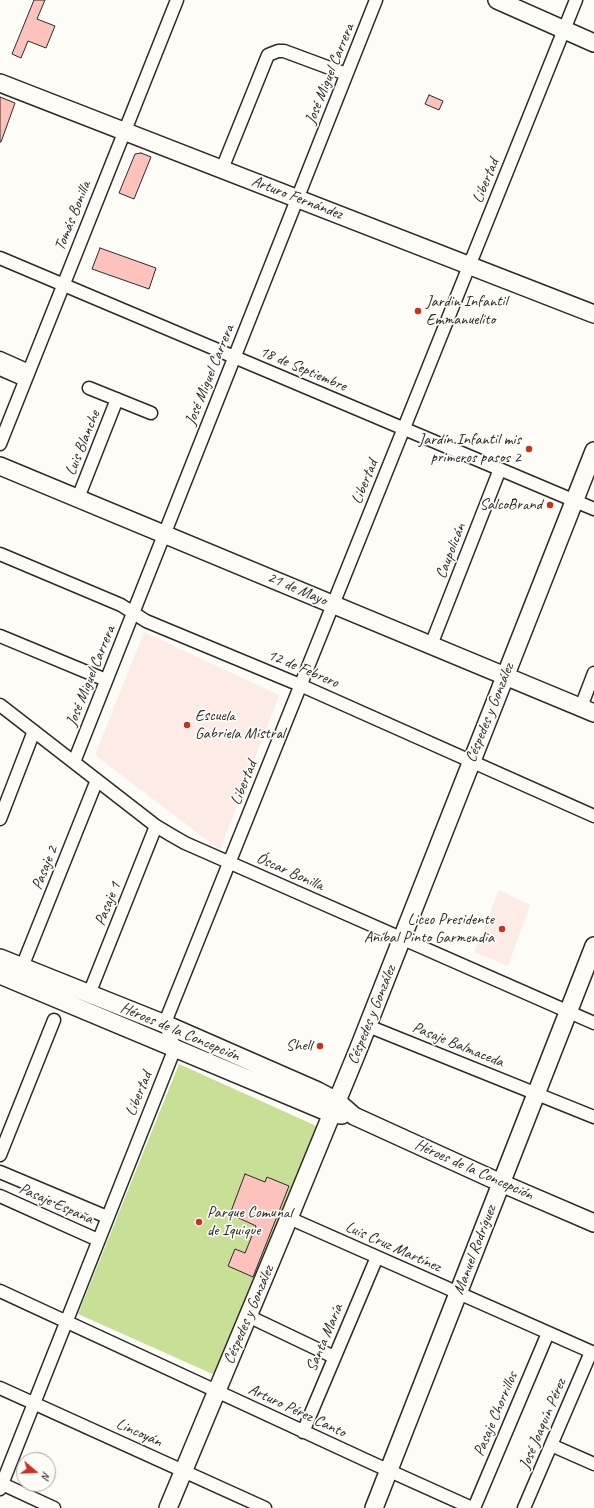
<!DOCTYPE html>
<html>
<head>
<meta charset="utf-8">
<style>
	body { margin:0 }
	#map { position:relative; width:594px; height:1508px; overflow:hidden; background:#fdfcf7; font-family:Caveat,sans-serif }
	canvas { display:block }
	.north { position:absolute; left:16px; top:1452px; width:40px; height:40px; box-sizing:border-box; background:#fdfcf7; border:1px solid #a9a8a5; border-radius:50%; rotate:109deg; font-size:11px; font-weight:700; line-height:16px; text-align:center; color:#2b2b2b }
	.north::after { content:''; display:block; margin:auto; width:14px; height:18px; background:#c8321e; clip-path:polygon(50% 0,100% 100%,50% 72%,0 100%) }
</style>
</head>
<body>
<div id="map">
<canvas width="594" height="1508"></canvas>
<div class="north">N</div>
</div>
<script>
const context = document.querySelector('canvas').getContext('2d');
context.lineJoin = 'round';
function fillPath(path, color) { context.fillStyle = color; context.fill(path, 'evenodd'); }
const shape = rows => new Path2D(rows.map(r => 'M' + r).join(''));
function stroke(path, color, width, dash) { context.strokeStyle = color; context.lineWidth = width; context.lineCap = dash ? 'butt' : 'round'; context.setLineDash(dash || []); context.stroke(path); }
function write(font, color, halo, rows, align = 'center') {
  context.font = font + ' Caveat,sans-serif'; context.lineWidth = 3.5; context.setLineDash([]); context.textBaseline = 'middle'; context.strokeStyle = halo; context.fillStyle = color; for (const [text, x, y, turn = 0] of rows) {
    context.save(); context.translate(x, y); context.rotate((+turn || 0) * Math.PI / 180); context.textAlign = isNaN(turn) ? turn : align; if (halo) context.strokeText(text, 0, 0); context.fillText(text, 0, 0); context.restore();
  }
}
const built = shape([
	[144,632,279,695,220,850,95,755],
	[499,890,530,905,508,966,474,952]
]);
const green = shape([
	[179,1064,323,1129,217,1376,78,1314]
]);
const building = shape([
	[34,0,45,0,37,19,55,26,46,48,28,41,21,58,12,54,34,0],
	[429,95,443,101,439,110,425,104,429,95],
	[0,97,15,103,1,142,0,142,0,97],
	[141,153,151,157,134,199,119,193,135,154,141,153],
	[100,248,156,268,149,289,92,269,100,248],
	[245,1174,265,1182,267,1177,289,1186,253,1277,228,1266,235,1249,245,1253,256,1226,230,1214,245,1174]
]);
const street = shape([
	[222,169,268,55,278,51,284,51,346,74],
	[0,258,594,509],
	[0,358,29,371],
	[0,369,25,380],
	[89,388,151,413],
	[0,444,177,0],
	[78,498,117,399],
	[0,554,121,605,146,621,300,685,594,816],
	[0,636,106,680],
	[431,645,500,469],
	[0,705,156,826,171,835,185,843,594,1023],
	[581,707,594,673],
	[74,762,376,0],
	[0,819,34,731],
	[22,967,97,780],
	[89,994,156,826],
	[368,1026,594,1117],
	[0,1155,54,1020],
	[0,1172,107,1217],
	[0,1196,98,1240],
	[289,1218,594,1353],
	[0,1291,372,1463,472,1508],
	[248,1316,334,1357],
	[0,1388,265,1508],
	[303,1432,377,1257],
	[551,1445,594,1464],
	[0,1483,54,1508],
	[0,1489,175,1048,165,1024,168,1015,576,0],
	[474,1508,548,1333],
	[524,1508,591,1352]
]);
const secondary = shape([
	[497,0,594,43],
	[0,83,594,314],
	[0,466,594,713],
	[0,958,165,1024,318,1091,337,1101,354,1116,501,1183,594,1223],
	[0,975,332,1114,342,1115],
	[168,1508,289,1218,358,1050,594,451],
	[374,1508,594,946]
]);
const markers = [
	[418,311,4,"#c8321e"],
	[529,449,4,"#c8321e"],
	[550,505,4,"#c8321e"],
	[187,725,4,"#c8321e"],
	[502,929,4,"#c8321e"],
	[320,1046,4,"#c8321e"],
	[199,1222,4,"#c8321e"]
];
const streetNames = [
	["José Miguel Carrera",330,74,-68],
	["Libertad",486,181,-68],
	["Arturo Fernández",297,198,21],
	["Tomás Bonilla",73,216,-68],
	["18 de Septiembre",303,369,23],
	["José Miguel Carrera",210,375,-68],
	["Luis Blanche",83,443,-68],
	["Libertad",365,482,-68],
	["Caupolicán",451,551,-69],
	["21 de Mayo",297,589,23],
	["12 de Febrero",303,669,23],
	["José Miguel Carrera",91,676,-68],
	["Céspedes y González",490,713,-68],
	["Libertad",244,783,-68],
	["Pasaje 2",45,868,-68],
	["Óscar Bonilla",290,872,24],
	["Pasaje 1",108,904,-68],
	["Céspedes y González",372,1015,-68],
	["Héroes de la Concepción",180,1032,23],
	["Pasaje Balmaceda",458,1045,22],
	["Libertad",139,1094,-68],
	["Héroes de la Concepción",474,1170,24],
	["Pasaje España",56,1204,24],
	["Luis Cruz Martínez",393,1247,24],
	["Manuel Rodríguez",475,1250,-69],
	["Céspedes y González",249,1315,-67],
	["Santa María",325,1338,-67],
	["Arturo Pérez Canto",297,1411,25],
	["Pasaje Chorrillos",496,1414,-67],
	["José Joaquín Pérez",543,1424,-67],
	["Lincoyán",139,1433,24]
];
const poiNames = [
	["Jardin Infantil",426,302,"left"],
	["Emmanuelito",426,320,"left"],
	["Jardín Infantil mis",521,440],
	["primeros pasos 2",521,458],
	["SalcoBrand",542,505],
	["Escuela",195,716,"left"],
	["Gabriela Mistral",195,734,"left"],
	["Liceo Presidente",494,920],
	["Aníbal Pinto Garmendia",494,938],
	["Shell",312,1046],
	["Parque Comunal",207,1213,"left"],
	["de Iquique",207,1231,"left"]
];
fillPath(built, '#fdebe6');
fillPath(green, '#c7e096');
fillPath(building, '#fec2bd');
stroke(building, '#2b2b2b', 1);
stroke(street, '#2b2b2b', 15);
stroke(secondary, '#2b2b2b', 20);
stroke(street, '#fdfcf7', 12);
stroke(secondary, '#fdfcf7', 17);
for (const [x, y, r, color] of markers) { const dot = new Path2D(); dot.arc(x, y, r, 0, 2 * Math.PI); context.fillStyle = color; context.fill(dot); stroke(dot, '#fdfcf7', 1.5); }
write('16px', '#2b2b2b', '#fdfcf7', streetNames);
write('16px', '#2b2b2b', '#fdfcf7', poiNames, 'right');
</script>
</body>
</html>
